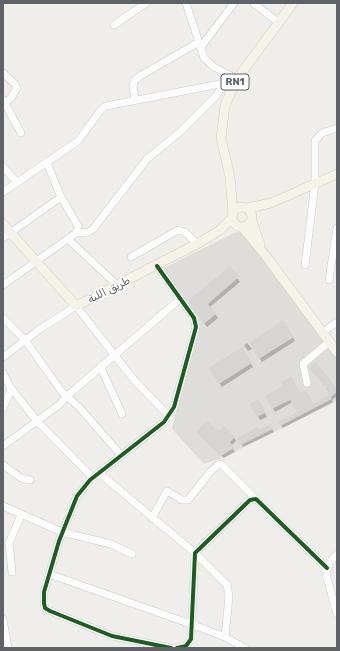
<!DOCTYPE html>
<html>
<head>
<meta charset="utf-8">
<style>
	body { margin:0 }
	#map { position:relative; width:340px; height:651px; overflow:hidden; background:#efeeea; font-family:Rubik,sans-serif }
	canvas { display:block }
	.frame { position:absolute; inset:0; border:4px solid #5f6368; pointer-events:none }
</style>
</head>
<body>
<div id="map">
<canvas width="340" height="651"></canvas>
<div class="frame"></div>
</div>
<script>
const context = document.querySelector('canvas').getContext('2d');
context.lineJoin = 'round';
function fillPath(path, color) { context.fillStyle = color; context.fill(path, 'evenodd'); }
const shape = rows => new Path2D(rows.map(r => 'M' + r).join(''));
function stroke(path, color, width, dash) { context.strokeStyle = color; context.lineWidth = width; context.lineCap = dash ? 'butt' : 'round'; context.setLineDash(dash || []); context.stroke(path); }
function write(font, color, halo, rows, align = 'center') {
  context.font = font + ' Rubik,Vazirmatn,sans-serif'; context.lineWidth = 3; context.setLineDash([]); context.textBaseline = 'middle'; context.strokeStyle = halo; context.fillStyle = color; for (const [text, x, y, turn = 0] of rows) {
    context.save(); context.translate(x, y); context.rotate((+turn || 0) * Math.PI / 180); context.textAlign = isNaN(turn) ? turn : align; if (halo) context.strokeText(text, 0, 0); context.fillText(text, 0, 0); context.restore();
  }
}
const industrial = shape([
	[241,231,269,268,337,352,337,401,222,458,204,464,172,429,197,327,162,269,234,233]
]);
const shadow = shape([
	[230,268,240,282,210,307,218,318,207,327,192,305],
	[283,322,295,341,262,362,250,343],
	[247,343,252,349,248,351,244,345],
	[242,349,253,367,222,387,211,369],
	[316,363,337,391,337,396,332,400,333,402,283,428,279,422,298,413,293,402,275,412,267,396,300,394,313,405,330,396],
	[251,404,261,404,267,417,260,420],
	[270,426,274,432,243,447,239,438],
	[218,432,234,437,236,441,231,446,235,452,224,458,200,435]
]);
const building = shape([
	[230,266,239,277,208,304,216,314,204,324,188,301],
	[283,320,294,337,259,359,249,343],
	[242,347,252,363,219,384,209,368],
	[316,362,332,382,337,392,331,397,332,399,280,426,278,422,297,412,290,400,272,409,265,396,283,386,281,382,292,377,300,393,306,390,313,403,329,395,327,392,329,391,309,368],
	[259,399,265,413,257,417,250,404],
	[207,420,218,431,224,426,235,437,230,442,234,448,221,456,196,432],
	[271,424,273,429,241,445,237,438,258,427,260,430]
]);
const minor = shape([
	[186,3,204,58,214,67,237,79],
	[253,3,278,22],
	[114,25,146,3],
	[201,47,234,3],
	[3,73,15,84,17,88,11,98,3,104],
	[135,99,133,87,134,81,140,76,199,42],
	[3,100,21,133],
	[47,163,61,197],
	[3,167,17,182],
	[3,192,78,141,100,111,106,106,225,83,233,85],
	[76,233,89,232,93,229,147,159,180,132,217,95,225,83],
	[3,238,61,197,78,226,76,233,3,285],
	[68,239,118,286],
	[131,257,178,230,185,232,197,244],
	[305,265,315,184,315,141,322,133,337,128],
	[157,266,194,318,196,327,174,407,164,422,90,480,77,496,59,541,44,592,44,603,45,608,50,611,112,636,171,648],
	[329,280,337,228],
	[3,318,25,340,62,392,79,407,121,455],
	[322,333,337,322],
	[3,357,40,329,76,306,134,380,169,416],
	[101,368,122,414],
	[3,373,10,387,10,392,3,408],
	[307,383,303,364,329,342],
	[10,387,37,421,59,405,67,396,180,299],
	[3,446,37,421,93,478],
	[3,465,21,478,30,480],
	[99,473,195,553,227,585,229,596,225,637],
	[3,506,62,532,111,544,132,554],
	[152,518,167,491,182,500,188,500,210,472,219,464,222,465,256,499],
	[337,554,329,564,326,574,337,614],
	[12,572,9,543,21,515],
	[49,574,191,624,225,637,245,648],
	[3,619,8,648],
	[177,648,186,646,191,639,195,553,250,500,256,499,327,568]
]);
const major = shape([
	'232 217a10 10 0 1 1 20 0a10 10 0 1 1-20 0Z',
	[248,208,271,203,337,174],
	[233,214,230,177,221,138,225,105,237,79,293,3],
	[252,221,260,244],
	[3,224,76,306,197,244,220,230,232,218],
	[242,227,266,256,337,352]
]);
const cycleway = shape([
	[157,266,194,318,196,327,174,407,164,422,90,480,77,496,59,541,44,592,44,603,45,608,50,611,112,636,171,648],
	[177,648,186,646,191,639,195,553,250,500,256,499,327,568]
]);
const shields = [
	[235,82,28]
];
const shieldNames = [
	["RN1",235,82]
];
const streetNames = [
	["طريق اللبة",109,290,-27]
];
fillPath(industrial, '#dfddda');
fillPath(shadow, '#0003');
fillPath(building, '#d6d5d3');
stroke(minor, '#cbcccc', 8);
stroke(major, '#d7ceb8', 10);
stroke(minor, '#fdfcfc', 7);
stroke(major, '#f4f2e9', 9);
stroke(cycleway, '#1b5e20', 4);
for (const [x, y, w] of shields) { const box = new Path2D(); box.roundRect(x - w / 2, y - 8, w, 16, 3); context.fillStyle = '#fff'; context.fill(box); stroke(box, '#5f6368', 1); }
write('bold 10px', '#5f6368', null, shieldNames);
write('11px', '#5f6368', '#fff', streetNames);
</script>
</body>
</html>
